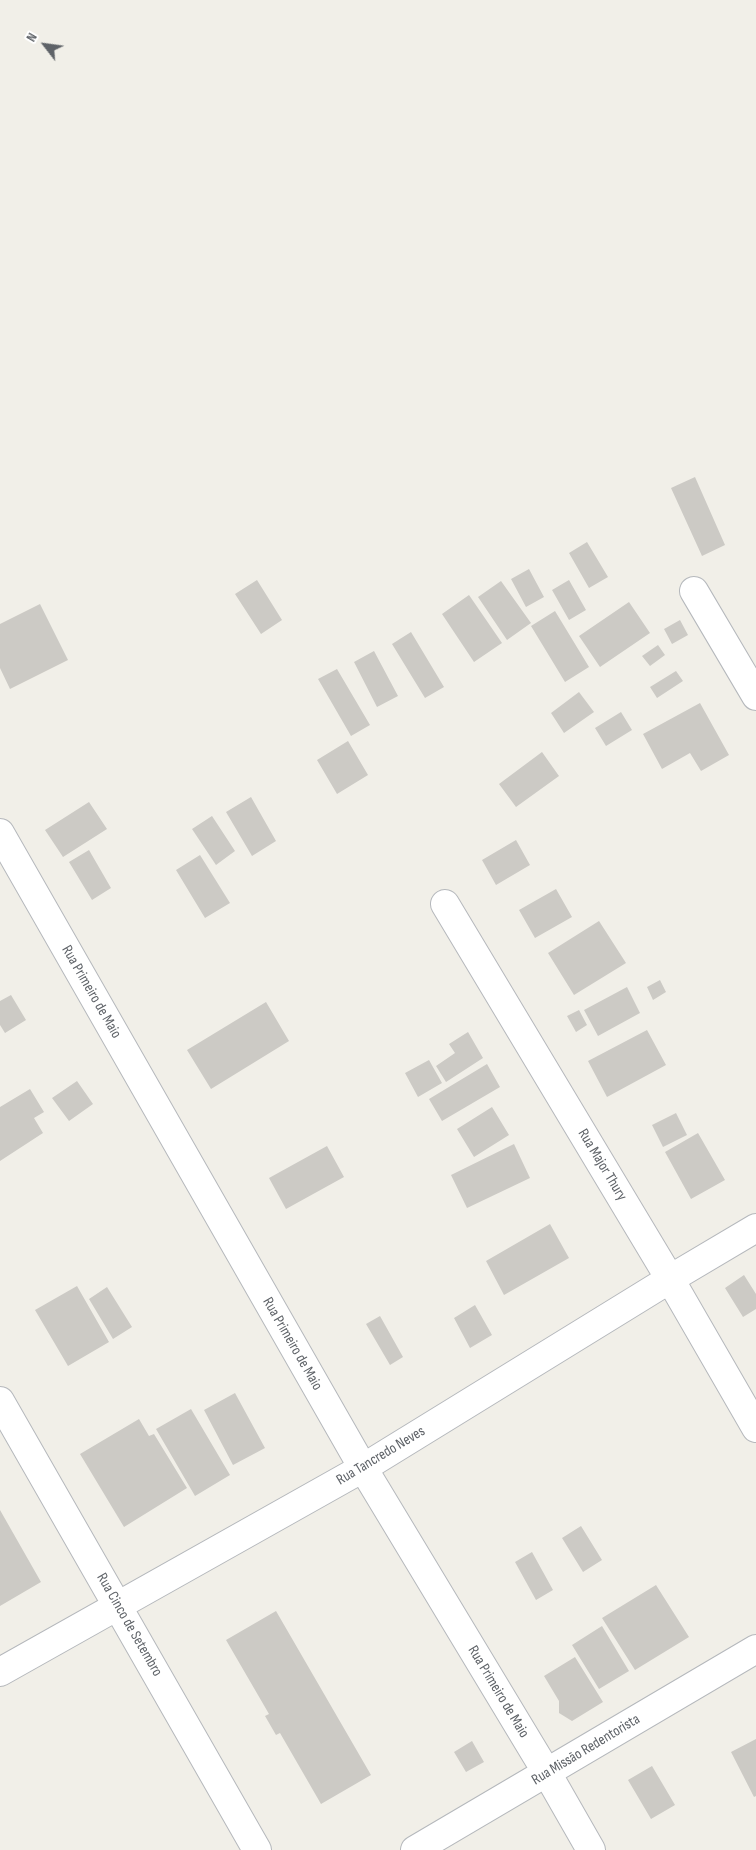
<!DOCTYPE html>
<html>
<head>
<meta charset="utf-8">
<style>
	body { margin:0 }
	#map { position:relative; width:756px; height:1850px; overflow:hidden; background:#f1efe8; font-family:"Sofia Sans Condensed",sans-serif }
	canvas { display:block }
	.north { position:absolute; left:20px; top:20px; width:50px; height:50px; -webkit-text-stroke:4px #fff; paint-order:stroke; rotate:300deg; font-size:14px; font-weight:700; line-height:20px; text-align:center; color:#5f6368 }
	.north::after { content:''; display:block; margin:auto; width:18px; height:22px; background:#5f6368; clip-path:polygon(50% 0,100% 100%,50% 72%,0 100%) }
</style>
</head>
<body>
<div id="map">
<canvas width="756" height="1850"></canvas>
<div class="north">N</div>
</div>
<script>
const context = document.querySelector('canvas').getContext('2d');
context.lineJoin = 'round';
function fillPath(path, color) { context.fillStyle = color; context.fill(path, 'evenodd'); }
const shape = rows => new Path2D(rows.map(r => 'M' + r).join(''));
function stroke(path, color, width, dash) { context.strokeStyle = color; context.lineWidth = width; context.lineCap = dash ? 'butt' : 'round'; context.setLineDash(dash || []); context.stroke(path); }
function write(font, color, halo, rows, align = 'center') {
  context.font = font + ' "Sofia Sans Condensed",sans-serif'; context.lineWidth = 4; context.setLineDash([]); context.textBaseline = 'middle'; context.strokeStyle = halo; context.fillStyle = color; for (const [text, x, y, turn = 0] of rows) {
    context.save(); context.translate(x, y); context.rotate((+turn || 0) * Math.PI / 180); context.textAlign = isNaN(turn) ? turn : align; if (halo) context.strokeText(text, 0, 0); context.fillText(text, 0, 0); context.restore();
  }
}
const building = shape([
	[695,477,725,545,702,556,671,488],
	[587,542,608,577,589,588,569,553],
	[529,569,544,597,526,607,511,579],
	[257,580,282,620,261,634,235,594],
	[569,580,586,610,569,620,552,590],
	[501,581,531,623,507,640,478,597],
	[469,595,502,643,474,662,442,614],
	[629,602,650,633,600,667,579,636],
	[40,604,68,660,10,689,0,668,0,624],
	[555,611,589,667,565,682,531,626],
	[680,620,688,635,672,644,664,629],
	[411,632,444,687,425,698,392,644],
	[658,645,665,655,650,666,642,656],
	[374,651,398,696,377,707,354,662],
	[337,669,370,725,351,736,318,679],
	[676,671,683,681,657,698,650,687],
	[579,692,594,712,564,733,551,713],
	[700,703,729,755,701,771,690,753,662,769,643,734],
	[621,712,632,730,606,746,595,728],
	[348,741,368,775,337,794,317,760],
	[542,752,559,776,516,807,499,784],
	[251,797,276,841,252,856,226,812],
	[89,802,107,829,63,857,45,830],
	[212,816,235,851,216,865,192,829],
	[516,840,530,865,496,885,482,860],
	[89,850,111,888,92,900,69,862],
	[200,855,230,903,205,918,176,870],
	[556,889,572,917,535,938,519,910],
	[599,921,626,963,574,995,548,953],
	[660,980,666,992,653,1000,647,987],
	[627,987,640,1013,598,1036,584,1010],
	[11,995,26,1020,5,1033,0,1025,0,1001],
	[266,1002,289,1041,211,1089,187,1050],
	[579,1010,587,1025,576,1032,567,1016],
	[647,1030,666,1065,607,1097,588,1061],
	[468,1032,483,1058,446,1082,436,1066,455,1053,449,1044],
	[429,1060,442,1083,418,1097,405,1073],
	[487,1064,500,1087,442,1121,429,1099],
	[77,1081,93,1104,69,1121,52,1098],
	[30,1089,44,1112,34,1118,43,1133,0,1161,0,1107],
	[492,1107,509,1135,474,1157,457,1129],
	[676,1113,687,1135,663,1147,652,1125],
	[698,1133,725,1180,691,1199,665,1152],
	[514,1144,530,1178,467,1208,451,1175],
	[327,1146,344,1177,286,1209,269,1178],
	[550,1224,569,1258,504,1295,486,1261],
	[744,1275,756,1294,756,1309,743,1317,725,1288],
	[77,1286,109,1342,68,1366,35,1310],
	[107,1287,132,1327,113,1339,89,1299],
	[475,1305,492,1335,470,1348,454,1318],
	[380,1316,403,1357,390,1365,366,1324],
	[235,1393,265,1448,233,1465,204,1410],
	[191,1409,230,1475,195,1496,156,1429],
	[139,1419,149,1436,154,1434,187,1488,124,1527,80,1454],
	[0,1510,41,1582,0,1606],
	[581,1526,602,1560,583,1572,562,1538],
	[532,1552,553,1590,536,1600,515,1562],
	[656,1585,689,1637,635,1670,602,1618],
	[276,1611,371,1775,321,1804,280,1733,276,1735,265,1716,269,1714,226,1640],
	[602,1626,629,1671,599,1689,572,1645],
	[575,1657,603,1702,572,1721,559,1713,559,1701,544,1676],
	[756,1739,756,1796,754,1797,731,1752],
	[472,1741,484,1762,466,1772,454,1752],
	[652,1766,675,1805,651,1819,628,1780]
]);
const minor = shape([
	[694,591,756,696],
	[0,833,363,1468,547,1773,591,1850],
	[445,904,670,1279,756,1428],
	[0,1401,257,1850],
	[0,1672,363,1468,670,1279,756,1228],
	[415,1850,756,1649]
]);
const streetNames = [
	["Rua Primeiro de Maio",91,992,60],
	["Rua Major Thury",602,1165,59],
	["Rua Primeiro de Maio",292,1344,60],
	["Rua Tancredo Neves",381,1456,-31],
	["Rua Cinco de Setembro",129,1625,60],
	["Rua Primeiro de Maio",498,1692,59],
	["Rua Missão Redentorista",586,1750,-31]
];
fillPath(building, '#cccac5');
stroke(minor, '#b5b8bc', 30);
stroke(minor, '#fff', 28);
write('15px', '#5f6368', '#fff', streetNames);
</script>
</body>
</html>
